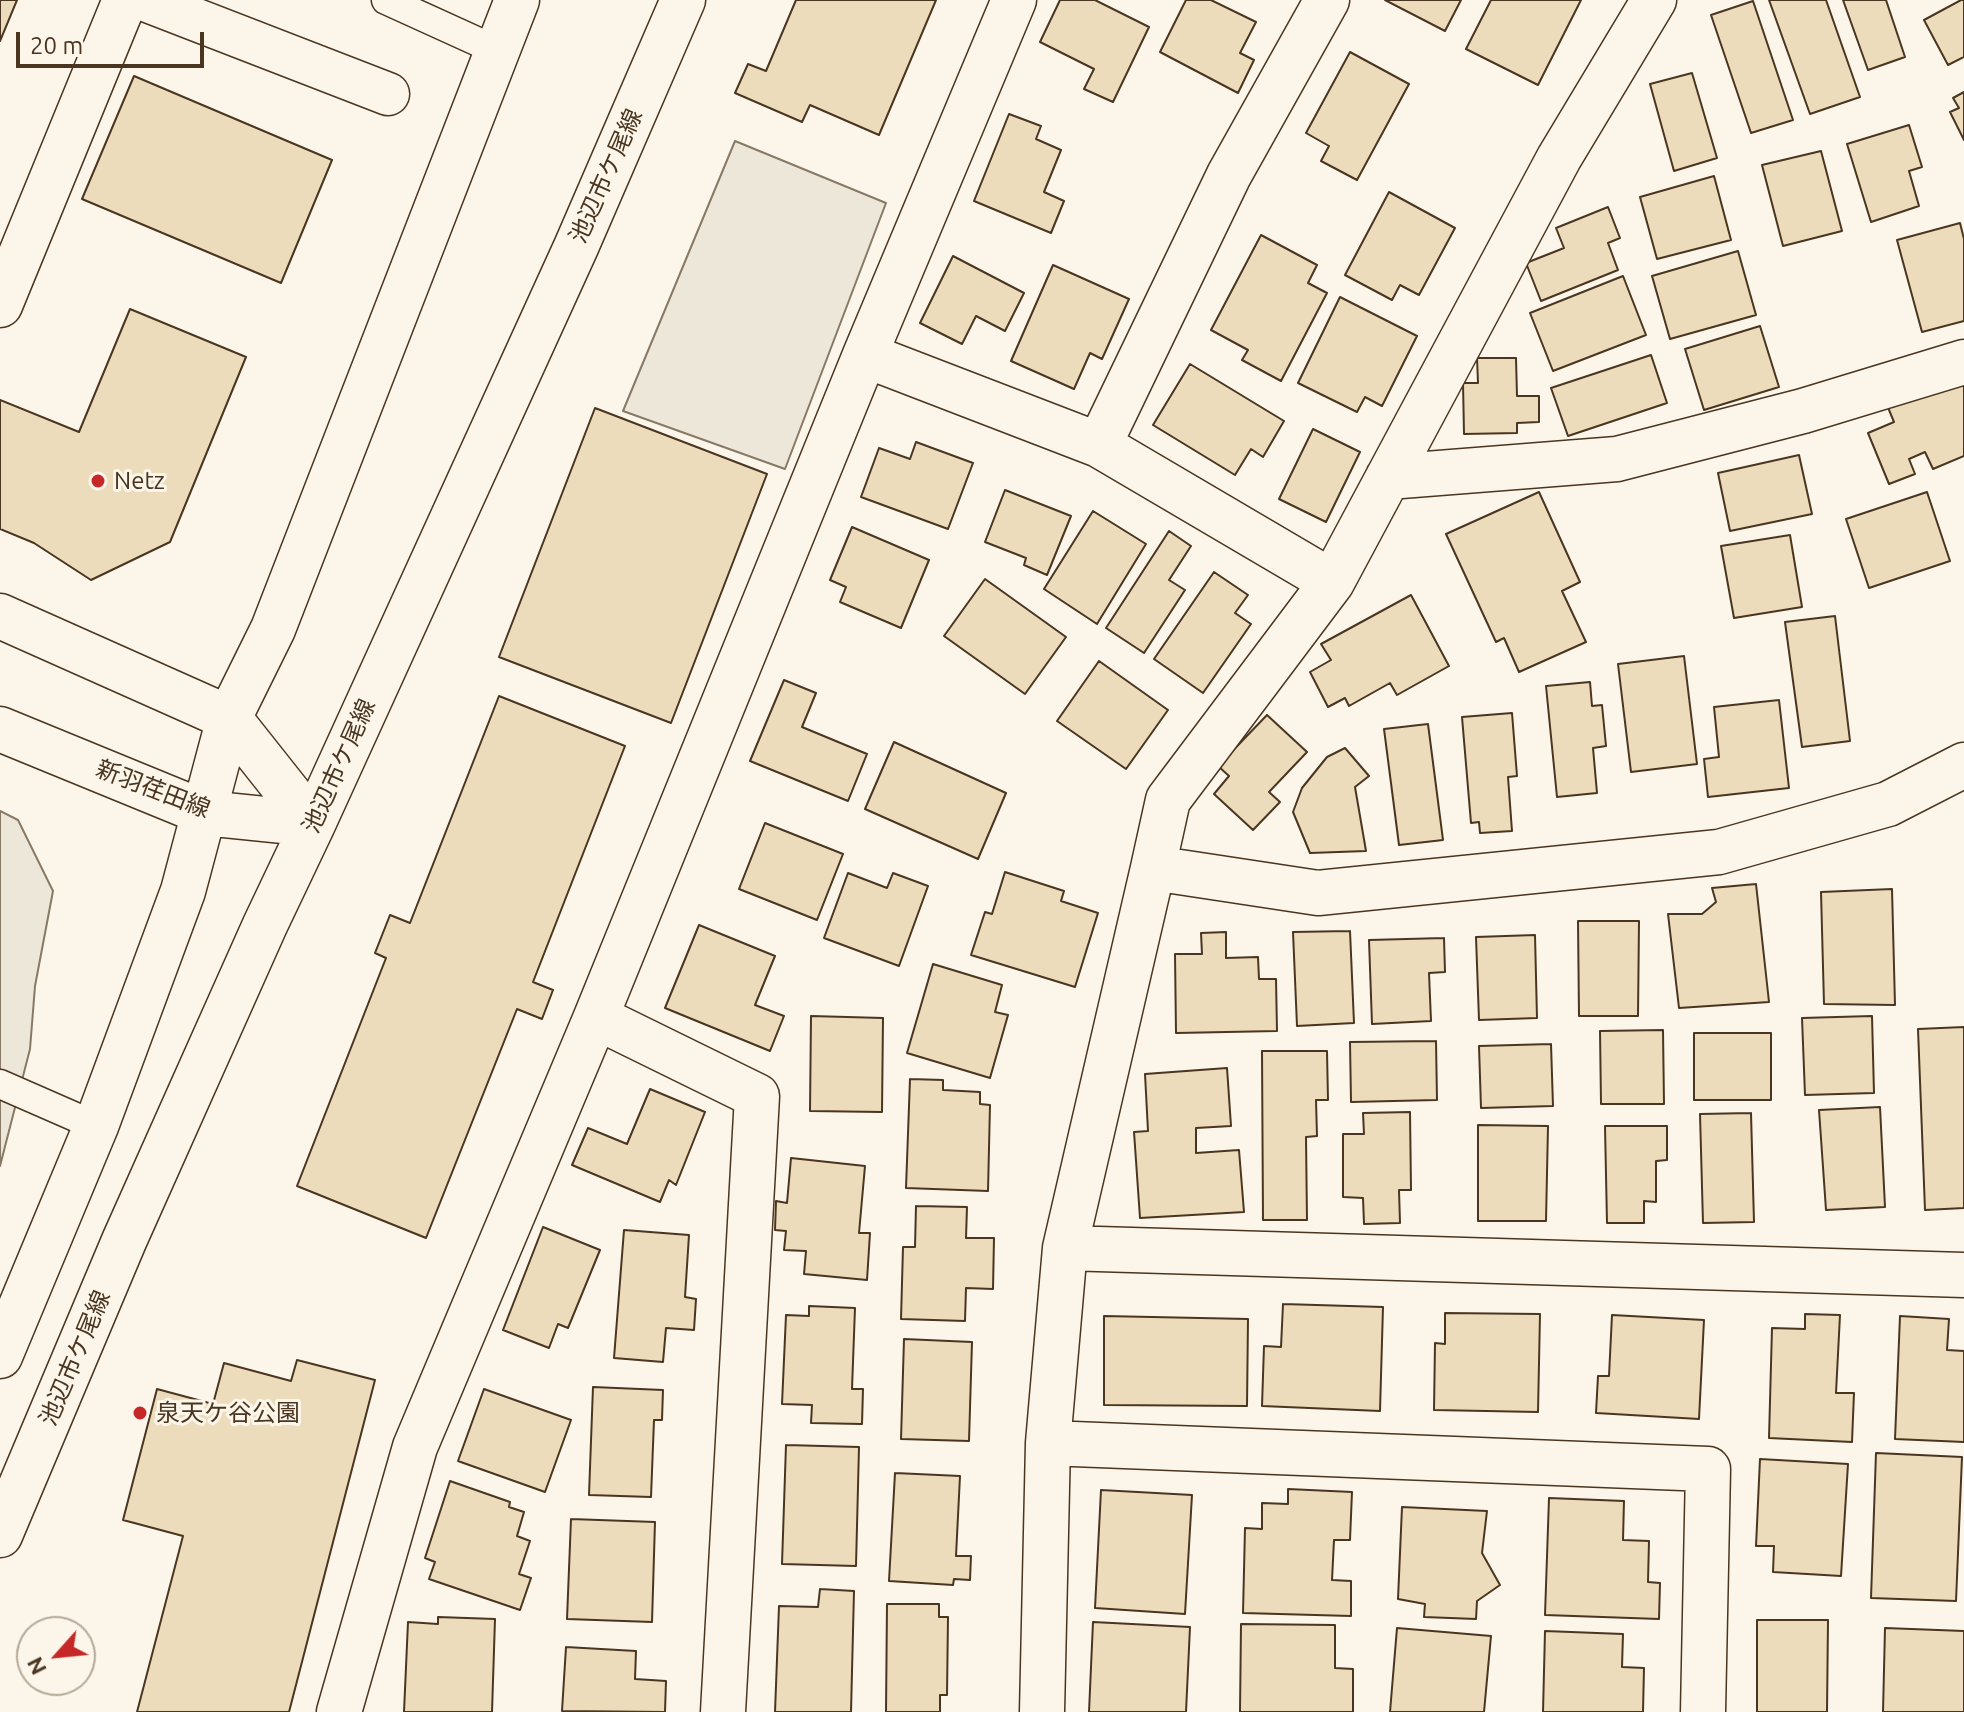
<!DOCTYPE html>
<html>
<head>
<meta charset="utf-8">
<style>
	body { margin:0 }
	#map { position:relative; width:1964px; height:1712px; overflow:hidden; background:#fbf6e9; font-family:Ubuntu,sans-serif }
	canvas { display:block }
	.north { position:absolute; left:16px; top:1616px; width:80px; height:80px; box-sizing:border-box; background:#fbf6e9; border:2px solid #b4a999; border-radius:50%; rotate:243deg; font-size:22px; font-weight:700; line-height:32px; text-align:center; color:#4a3520 }
	.north::after { content:''; display:block; margin:auto; width:28px; height:36px; background:#c62828; clip-path:polygon(50% 0,100% 100%,50% 72%,0 100%) }
	.scale { position:absolute; left:16px; top:32px; width:188px; height:36px; box-sizing:border-box; border:4px solid #4a3520; border-top:0; padding-left:10px; font-size:24px; line-height:28px; white-space:nowrap; color:#4a3520; -webkit-text-stroke:6px #fbf6e9; paint-order:stroke }
</style>
</head>
<body>
<div id="map">
<canvas width="1964" height="1712"></canvas>
<div class="north">N</div>
<div class="scale">20 m</div>
</div>
<script>
const context = document.querySelector('canvas').getContext('2d');
context.lineJoin = 'round';
function fillPath(path, color) { context.fillStyle = color; context.fill(path, 'evenodd'); }
const shape = rows => new Path2D(rows.map(r => 'M' + r).join(''));
function stroke(path, color, width, dash) { context.strokeStyle = color; context.lineWidth = width; context.lineCap = dash ? 'butt' : 'round'; context.setLineDash(dash || []); context.stroke(path); }
function write(font, color, halo, rows, align = 'center') {
  context.font = font + ' Ubuntu,"Noto Sans JP",sans-serif'; context.lineWidth = 6; context.setLineDash([]); context.textBaseline = 'middle'; context.strokeStyle = halo; context.fillStyle = color; for (const [text, x, y, turn = 0] of rows) {
    context.save(); context.translate(x, y); context.rotate((+turn || 0) * Math.PI / 180); context.textAlign = isNaN(turn) ? turn : align; if (halo) context.strokeText(text, 0, 0); context.fillText(text, 0, 0); context.restore();
  }
}
const parking = shape([
	[735,141,886,203,785,469,623,411,735,141],
	[0,811,18,820,53,891,35,986,30,1049,0,1166,0,811]
]);
const building = shape([
	[0,0,17,0,0,41,0,0],
	[796,0,936,0,879,135,810,105,802,122,735,93,748,64,766,71,796,0],
	[1060,0,1095,0,1149,27,1113,102,1084,89,1094,69,1040,42,1060,0],
	[1186,0,1211,0,1256,22,1240,53,1254,60,1238,93,1160,52,1186,0],
	[1385,0,1461,0,1445,31,1385,0],
	[1491,0,1581,0,1538,85,1466,49,1491,0],
	[1769,0,1826,0,1860,97,1810,114,1769,0],
	[1843,0,1886,0,1905,57,1868,70,1843,0],
	[1961,0,1964,0,1964,57,1948,65,1924,20,1961,0],
	[1753,1,1793,120,1751,133,1711,15,1753,1],
	[1350,52,1409,84,1357,180,1321,161,1329,146,1306,133,1350,52],
	[1692,73,1717,158,1674,171,1650,84,1692,73],
	[134,76,332,160,281,283,82,199,134,76],
	[1964,92,1964,140,1950,112,1959,108,1953,98,1964,92],
	[1009,114,1041,126,1036,139,1061,150,1044,192,1064,201,1051,233,974,201,1009,114],
	[1909,125,1922,167,1909,171,1919,206,1871,222,1847,144,1909,125],
	[1821,151,1842,231,1783,246,1762,165,1821,151],
	[1714,176,1731,240,1657,259,1640,197,1714,176],
	[1389,192,1455,228,1419,295,1400,285,1392,300,1345,275,1389,192],
	[1608,207,1620,238,1608,243,1618,270,1541,301,1526,263,1564,248,1556,228,1608,207],
	[1960,223,1964,239,1964,321,1922,332,1897,240,1960,223],
	[1261,235,1317,265,1308,283,1327,293,1281,381,1242,360,1248,350,1211,330,1261,235],
	[1738,251,1756,315,1670,339,1652,276,1738,251],
	[953,256,1024,293,1005,331,976,316,962,344,920,323,953,256],
	[1053,265,1129,299,1102,359,1090,353,1074,389,1011,361,1053,265],
	[1623,276,1646,335,1553,371,1530,313,1623,276],
	[1340,297,1417,336,1382,406,1365,397,1357,412,1298,383,1340,297],
	[130,309,246,357,170,542,91,580,34,543,0,529,0,400,79,432,130,309],
	[1760,326,1779,387,1704,410,1685,349,1760,326],
	[1651,355,1667,403,1568,436,1551,388,1651,355],
	[1477,358,1516,358,1517,396,1539,396,1539,422,1517,423,1517,433,1464,434,1463,383,1478,383,1477,358],
	[1190,364,1284,421,1263,457,1251,449,1235,475,1153,425,1190,364],
	[1964,373,1964,456,1933,469,1925,452,1909,459,1915,474,1889,484,1868,433,1894,422,1887,405,1964,373],
	[595,408,767,474,671,723,499,657,595,408],
	[1313,429,1360,452,1326,522,1279,499,1313,429],
	[916,442,973,463,948,529,861,497,879,448,910,459,916,442],
	[1799,455,1812,514,1730,531,1718,473,1799,455],
	[1005,490,1071,516,1047,575,1024,565,1026,558,985,542,1005,490],
	[1539,492,1580,582,1562,591,1586,642,1519,672,1504,638,1496,642,1446,534,1539,492],
	[1927,492,1950,561,1869,588,1846,519,1927,492],
	[1093,511,1146,544,1097,624,1044,589,1093,511],
	[852,527,929,560,901,628,840,602,846,587,830,580,852,527],
	[1169,531,1191,546,1169,580,1185,590,1144,653,1106,628,1169,531],
	[1790,535,1802,607,1734,618,1721,546,1790,535],
	[1214,572,1248,595,1235,613,1251,624,1203,693,1154,659,1214,572],
	[985,579,1066,637,1025,694,944,636,985,579],
	[1411,595,1449,666,1397,695,1390,683,1349,706,1345,698,1328,707,1310,672,1331,660,1321,644,1411,595],
	[1835,616,1850,741,1802,747,1785,622,1835,616],
	[1684,656,1697,764,1631,772,1618,664,1684,656],
	[1099,661,1168,710,1126,769,1057,721,1099,661],
	[784,680,816,693,802,727,867,754,848,801,750,761,784,680],
	[1590,682,1592,706,1602,705,1606,746,1593,748,1597,793,1557,797,1546,686,1590,682],
	[499,696,625,746,533,982,553,990,542,1019,517,1009,426,1238,297,1186,386,958,375,953,390,915,410,923,499,696],
	[1779,700,1789,788,1708,797,1704,759,1719,757,1714,707,1779,700],
	[1512,713,1517,776,1508,777,1512,831,1480,833,1479,822,1471,823,1462,717,1512,713],
	[1267,715,1307,752,1269,792,1280,802,1253,830,1214,794,1229,776,1218,766,1267,715],
	[1428,724,1443,840,1399,845,1384,729,1428,724],
	[894,742,1006,793,978,859,865,809,894,742],
	[1345,748,1369,776,1355,787,1366,851,1310,853,1293,812,1302,788,1327,757,1345,748],
	[765,823,843,854,817,920,739,889,765,823],
	[1005,872,1064,891,1061,901,1098,913,1075,987,971,955,985,912,992,914,1005,872],
	[848,873,887,888,893,873,928,886,899,966,824,938,848,873],
	[1756,884,1769,1002,1679,1008,1668,914,1702,914,1716,902,1712,888,1756,884],
	[1892,889,1895,1005,1824,1004,1821,892,1892,889],
	[1578,921,1639,921,1638,1016,1579,1016,1578,921],
	[699,925,775,956,755,1005,784,1016,770,1051,665,1008,699,925],
	[1350,931,1354,1023,1297,1026,1293,932,1350,931],
	[1226,932,1226,958,1258,957,1259,979,1276,979,1277,1031,1176,1033,1175,954,1202,954,1201,933,1226,932],
	[1535,935,1537,1018,1479,1020,1476,937,1535,935],
	[1444,938,1445,972,1429,973,1431,1021,1372,1024,1369,940,1444,938],
	[933,964,1002,985,995,1012,1008,1015,990,1078,907,1053,933,964],
	[811,1016,883,1018,882,1112,810,1111,811,1016],
	[1872,1016,1874,1093,1805,1095,1802,1018,1872,1016],
	[1964,1027,1964,1208,1925,1210,1918,1029,1964,1027],
	[1663,1030,1664,1104,1601,1104,1600,1031,1663,1030],
	[1694,1033,1771,1033,1771,1100,1694,1100,1694,1033],
	[1436,1041,1437,1100,1351,1102,1350,1042,1436,1041],
	[1551,1044,1553,1106,1481,1108,1479,1046,1551,1044],
	[1262,1051,1327,1051,1328,1100,1316,1100,1317,1136,1306,1137,1307,1220,1263,1220,1262,1051],
	[1227,1068,1231,1126,1196,1128,1196,1153,1239,1150,1244,1212,1140,1218,1134,1132,1148,1131,1145,1074,1227,1068],
	[910,1079,943,1080,943,1090,980,1092,980,1104,990,1105,988,1191,906,1188,910,1079],
	[650,1089,705,1112,676,1185,669,1180,660,1202,572,1165,588,1128,627,1144,650,1089],
	[1880,1107,1885,1207,1826,1210,1819,1110,1880,1107],
	[1410,1112,1411,1190,1399,1190,1400,1223,1364,1224,1363,1198,1343,1197,1343,1134,1364,1134,1363,1113,1410,1112],
	[1751,1113,1754,1222,1703,1223,1700,1114,1751,1113],
	[1478,1125,1548,1126,1546,1221,1478,1221,1478,1125],
	[1605,1126,1667,1126,1667,1160,1656,1161,1656,1202,1644,1201,1644,1223,1607,1223,1605,1126],
	[791,1158,865,1166,859,1233,870,1233,867,1280,804,1274,806,1251,784,1250,786,1231,775,1230,776,1201,787,1203,791,1158],
	[916,1206,967,1207,966,1238,994,1238,993,1289,966,1288,965,1321,901,1319,903,1247,915,1247,916,1206],
	[543,1227,600,1250,568,1328,558,1324,549,1348,503,1330,543,1227],
	[624,1230,689,1235,685,1297,696,1299,694,1330,666,1328,663,1362,614,1358,624,1230],
	[1283,1304,1383,1307,1380,1411,1262,1406,1264,1346,1281,1347,1283,1304],
	[809,1306,855,1308,852,1389,863,1389,862,1424,811,1423,812,1405,782,1404,786,1315,809,1316,809,1306],
	[1445,1313,1540,1314,1538,1412,1434,1410,1435,1343,1445,1344,1445,1313],
	[1805,1314,1840,1315,1836,1393,1854,1393,1852,1442,1769,1438,1772,1328,1805,1329,1805,1314],
	[1612,1315,1704,1320,1699,1419,1596,1413,1598,1376,1609,1376,1612,1315],
	[1104,1316,1248,1319,1247,1406,1104,1405,1104,1316],
	[1900,1316,1949,1319,1947,1350,1964,1351,1964,1442,1895,1439,1900,1316],
	[904,1339,972,1342,969,1441,901,1439,904,1339],
	[297,1360,375,1380,289,1712,137,1712,183,1536,123,1520,157,1389,213,1404,224,1363,291,1381,297,1360],
	[593,1387,663,1390,662,1420,654,1420,651,1497,589,1495,593,1387],
	[484,1389,571,1420,545,1492,458,1461,484,1389],
	[786,1445,859,1447,856,1566,782,1564,786,1445],
	[1876,1453,1962,1457,1956,1601,1871,1598,1876,1453],
	[1760,1459,1848,1464,1841,1576,1773,1572,1774,1546,1756,1546,1760,1459],
	[895,1473,960,1476,956,1556,971,1556,970,1580,954,1579,953,1585,889,1581,895,1473],
	[450,1481,510,1502,509,1507,524,1512,517,1536,530,1541,519,1574,531,1578,520,1610,429,1579,435,1562,425,1558,450,1481],
	[1288,1489,1352,1492,1350,1540,1334,1540,1332,1580,1351,1581,1351,1616,1243,1613,1245,1528,1262,1529,1262,1503,1288,1504,1288,1489],
	[1101,1490,1192,1495,1185,1614,1095,1608,1101,1490],
	[1549,1498,1624,1501,1623,1540,1649,1541,1648,1582,1660,1583,1659,1619,1545,1615,1549,1498],
	[1402,1507,1487,1511,1482,1553,1500,1585,1477,1601,1476,1619,1424,1617,1425,1604,1398,1599,1402,1507],
	[571,1519,655,1522,652,1622,567,1619,571,1519],
	[820,1589,854,1591,851,1712,775,1712,779,1606,818,1607,820,1589],
	[887,1604,939,1604,939,1617,948,1617,947,1695,940,1695,940,1712,886,1712,887,1604],
	[438,1617,495,1619,492,1712,404,1712,408,1622,438,1624,438,1617],
	[1757,1620,1828,1620,1827,1712,1757,1712,1757,1620],
	[1093,1622,1190,1627,1186,1712,1089,1712,1093,1622],
	[1241,1624,1335,1625,1335,1668,1353,1669,1353,1712,1240,1712,1241,1624],
	[1397,1628,1491,1636,1484,1712,1390,1712,1397,1628],
	[1885,1628,1964,1631,1964,1712,1883,1712,1885,1628],
	[1545,1631,1623,1634,1622,1667,1644,1668,1643,1712,1543,1712,1545,1631],
	[566,1647,636,1651,635,1679,666,1681,665,1712,562,1711,566,1647]
]);
const service = shape([
	[386,0,496,50],
	[0,1084,96,1126]
]);
const pedestrian = shape([
	[145,0,388,94]
]);
const minor = shape([
	[0,305,125,0],
	[865,355,1099,445,1332,582],
	[1099,445,1229,175,1327,0],
	[1388,477,1617,459,1803,411,1964,362],
	[1153,868,1318,893,1719,852,1888,804,1964,765],
	[596,1017,757,1096,723,1712],
	[1065,1248,1964,1275],
	[1048,1443,1708,1469,1703,1712],
	[339,1712,415,1447,596,1017,865,355,1014,0],
	[1042,1712,1048,1443,1065,1248,1153,868,1168,800,1332,582,1559,158,1654,0]
]);
const tertiary = shape([
	[0,616,229,718,313,824],
	[0,729,205,813,313,824],
	[0,1356,96,1126,183,891,229,718,273,629,517,0],
	[0,1535,124,1241,265,925,313,824,576,247,683,0]
]);
const markers = [
	[98,481,8,"#c62828"],
	[140,1413,8,"#c62828"]
];
const streetNames = [
	["池辺市ケ尾線",606,176,-66],
	["池辺市ケ尾線",339,766,-66],
	["新羽荏田線",153,789,21],
	["池辺市ケ尾線",75,1358,-67]
];
const poiNames = [
	["Netz",114,481],
	["泉天ケ谷公園",156,1413]
];
fillPath(parking, '#ede7d9');
stroke(parking, '#887966', 2);
fillPath(building, '#ecdcbc');
stroke(building, '#4a3520', 2);
stroke(service, '#4a3520', 31);
stroke(pedestrian, '#4a3520', 45);
stroke(minor, '#4a3520', 47);
stroke(tertiary, '#4a3520', 47);
stroke(service, '#fbf6e9', 28);
stroke(pedestrian, '#fbf6e9', 42);
stroke(minor, '#fbf6e9', 44);
stroke(tertiary, '#fbf6e9', 44);
for (const [x, y, r, color] of markers) { const dot = new Path2D(); dot.arc(x, y, r, 0, 2 * Math.PI); context.fillStyle = color; context.fill(dot); stroke(dot, '#fbf6e9', 3); }
write('24px', '#4a3520', '#fbf6e9', streetNames);
write('24px', '#4a3520', '#fbf6e9', poiNames, 'left');
</script>
</body>
</html>
